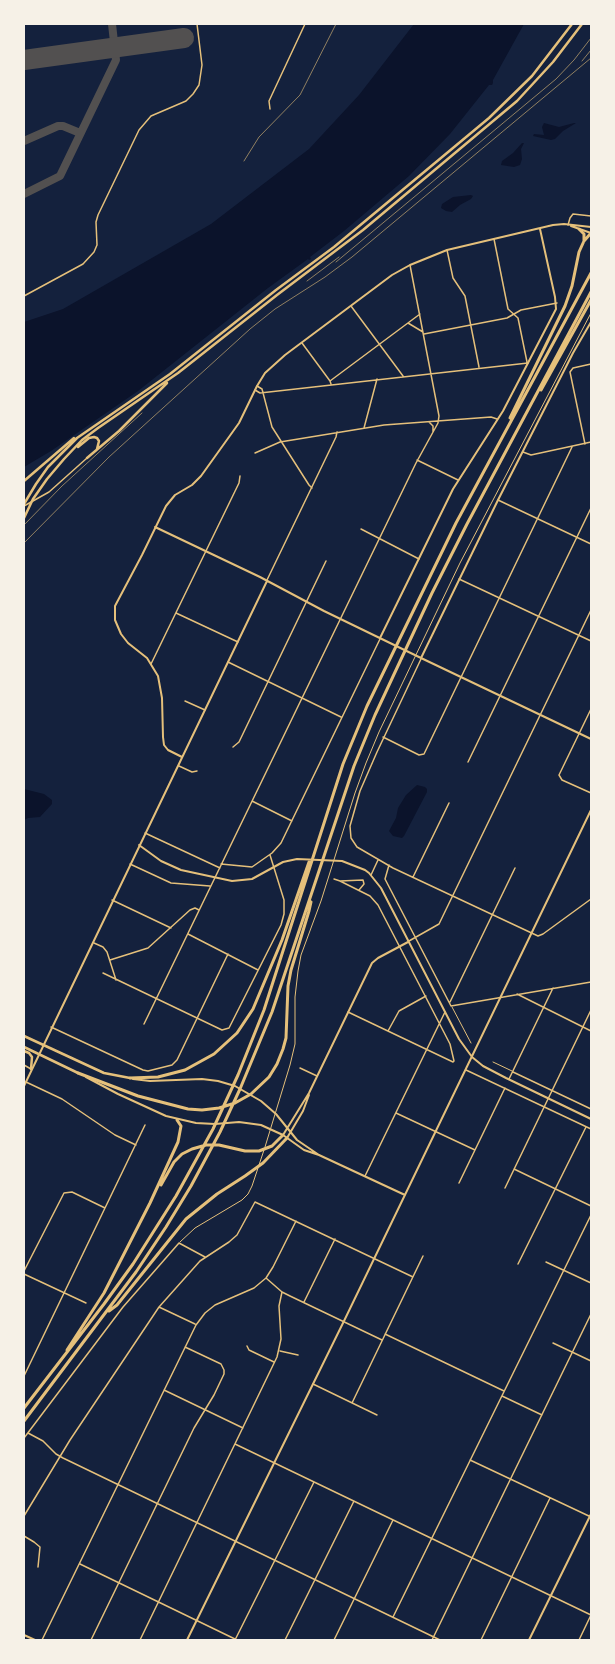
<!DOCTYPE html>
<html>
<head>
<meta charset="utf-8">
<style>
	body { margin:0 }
	#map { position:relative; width:615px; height:1664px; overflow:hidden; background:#14213d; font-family:"PT Sans Narrow",sans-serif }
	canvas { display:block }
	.frame { position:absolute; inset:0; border:25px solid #f6f1e7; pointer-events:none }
</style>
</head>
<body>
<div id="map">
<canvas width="615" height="1664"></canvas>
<div class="frame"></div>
</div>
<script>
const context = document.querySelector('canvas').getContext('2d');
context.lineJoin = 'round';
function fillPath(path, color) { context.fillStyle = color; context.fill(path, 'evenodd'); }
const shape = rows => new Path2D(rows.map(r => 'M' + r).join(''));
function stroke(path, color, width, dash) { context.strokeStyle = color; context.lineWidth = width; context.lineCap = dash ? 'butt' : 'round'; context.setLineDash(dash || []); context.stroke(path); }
const water = shape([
	[414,24,524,24,493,80,493,83,492,85,489,85,450,134,409,176,344,231,310,257,311,259,309,260,308,259,268,288,138,391,51,451,24,467,24,322,63,309,211,224,309,149,359,95],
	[544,123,559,127,574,123,576,123,563,131,555,139,551,140,533,136,534,134,544,135,542,127],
	[522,143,524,143,521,149,522,159,520,165,514,167,501,165,502,161,513,153],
	[471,195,473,196,471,199,460,205,452,212,446,211,441,208,442,204,453,197],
	[417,785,425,787,427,789,427,792,404,836,402,838,393,836,389,831,396,818,398,808,406,795],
	[24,789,44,794,52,800,52,804,40,817,28,818,24,820]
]);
const taxiway = shape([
	[24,141,58,126,63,126,80,133],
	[24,194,60,176,116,60,112,24]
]);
const runway = shape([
	[24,60,184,38]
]);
const service = shape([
	[452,1007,471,1043],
	[493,1062,512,1071],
	[265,1147,290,1065,295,1044,295,997,298,971,301,955,321,901,355,793,366,763,379,732,460,563,591,313],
	[259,1165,264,1150],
	[180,1242,195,1228,242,1200,248,1194,252,1186,258,1168]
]);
const minor = shape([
	[270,109,269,101,305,24],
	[568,225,570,218,573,214,591,216],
	[494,239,508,309,518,318,527,362],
	[447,250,453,278,465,296,479,367],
	[24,296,83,264,94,252,97,245,96,222,98,215,139,130,151,116,186,101,193,94,199,85,202,65,197,24],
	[351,306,403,376],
	[408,323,423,332],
	[424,334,507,318,521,310,557,303],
	[302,343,330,381],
	[331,384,330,381,420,314],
	[257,386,262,389,272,427,309,485,312,488],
	[255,390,260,393,528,363],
	[429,422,433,426,433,432],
	[364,428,377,379],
	[585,444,570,372,573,368,591,364],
	[523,452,531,455,591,442],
	[255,453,280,442,384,425,491,417,497,419],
	[417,460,458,480],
	[498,500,591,544],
	[24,506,49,492,87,458],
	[361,529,419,559],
	[459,579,591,641],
	[267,580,336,437,337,432],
	[176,613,238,642],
	[421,659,377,752,360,791,350,826,351,838,357,847,393,868,538,936,543,934,591,899],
	[228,662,341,717],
	[151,664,239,483,240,476],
	[185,701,205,710],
	[591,709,559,775,562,780,591,793],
	[383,737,419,755,424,754,572,447],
	[233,747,239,742,326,561],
	[468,762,591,508],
	[179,766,192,772,197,771],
	[252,801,292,821],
	[145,833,220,868],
	[130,864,171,883,210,886],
	[221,864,252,867,272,853,281,843,380,639],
	[389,865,385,879,451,1006,591,982],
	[371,875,378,860],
	[413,877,449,803],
	[334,879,340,881,363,880,364,884,359,890],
	[340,881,370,896,378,905,450,1044,454,1061,453,1062,348,1012],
	[112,900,171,928],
	[188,934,258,970],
	[409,941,439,924,591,610],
	[94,943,103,947,107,952,116,980],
	[110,960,148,948,190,910,195,908,199,910],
	[103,973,222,1030,229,1028,281,925,284,914,284,900,270,855],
	[517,994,591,1031],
	[450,1002,515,868],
	[144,1024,416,463,438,423,439,416,410,265],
	[51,1027,143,1070,148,1071,172,1065,177,1060,228,954],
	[388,1031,399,1011,426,996],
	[24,1065,31,1069],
	[300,1068,317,1076],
	[466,1070,591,1129],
	[513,1072,591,1109],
	[509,1079,553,988],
	[26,1082,62,1099,115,1135,136,1145],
	[396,1113,475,1150],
	[514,1169,591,1206],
	[365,1176,445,1012],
	[459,1183,505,1088],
	[505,1188,591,1010],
	[546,1262,591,1283],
	[518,1264,586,1127],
	[24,1271,64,1193,72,1192,105,1208],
	[24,1274,86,1303],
	[266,1278,282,1292,290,1296,382,1340],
	[304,1302,335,1239],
	[159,1307,195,1324],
	[385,1334,504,1391],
	[553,1343,591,1361],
	[247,1346,249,1350,274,1362],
	[280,1351,298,1355],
	[24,1376,145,1125],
	[313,1384,377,1415],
	[164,1390,243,1428],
	[502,1396,542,1415],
	[352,1403,423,1256],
	[28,1433,43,1441,56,1454,63,1458,440,1640],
	[24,1438,123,1307,179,1243,205,1257],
	[235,1444,591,1615],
	[470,1460,591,1517],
	[24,1516,70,1440,159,1307,200,1261,229,1242,237,1235,255,1202,413,1277],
	[24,1536,34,1542,40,1547,38,1567],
	[80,1564,237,1640],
	[393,1617,591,1215],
	[42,1640,196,1325,205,1313,215,1305,254,1288,266,1278,273,1267,296,1221],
	[91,1640,194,1428,214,1395,224,1374,224,1370,221,1364,185,1347],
	[140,1640,277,1357,281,1339,279,1306,282,1292],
	[235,1640,314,1482],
	[285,1640,354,1501],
	[334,1640,393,1520],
	[432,1640,591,1314],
	[481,1640,550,1498],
	[579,1640,591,1615]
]);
const tertiary = shape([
	[571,226,591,233],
	[155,527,260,577,324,611,421,658,591,739],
	[380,638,453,489,503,411,556,309,555,297,540,229],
	[421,658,498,500,573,353,591,322],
	[182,757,168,750,164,745,163,737,162,698,158,676,147,658,128,643,121,634,115,620,115,606,142,555,166,506,175,495,192,485,201,476,239,423,257,386,265,373,285,355,392,275,410,265,447,250,553,225,564,224,591,227],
	[139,845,161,861,181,870,232,881,252,879,283,862,297,859,342,861,365,870,369,873,381,888,459,1039,472,1057,483,1066,506,1078,591,1119],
	[86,1077,118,1094,166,1116,196,1123,215,1124,239,1122,261,1125,283,1135,304,1150,319,1155],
	[133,1079,150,1081,202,1079,218,1081,235,1086,261,1101,276,1114,297,1140,319,1155,405,1195],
	[24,1086,267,581],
	[283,1135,309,1093,372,963,378,958,408,942],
	[287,1138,303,1111,309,1095],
	[187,1640,344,1321,591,810]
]);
const secondary = shape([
	[24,1635,35,1640],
	[529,1640,591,1514]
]);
const trunk = shape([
	[78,447,89,438,94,437,97,438,99,441,97,449],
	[87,458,119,431,167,383],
	[24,481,74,438],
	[24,504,36,484,48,467,77,438,170,374,276,290,334,247,489,118,532,76,572,24],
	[24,518,33,499,47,479,64,459,82,440,98,428,178,373,277,295,363,230,517,101,553,62,582,24],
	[24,1036,104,1073,130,1078],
	[24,1047,78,1073],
	[24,1051,29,1053,32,1057,31,1069]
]);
const motorway = shape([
	[579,229,584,234,584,241],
	[541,390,591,300],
	[510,418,565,306,572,286,579,252,584,241,591,233],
	[78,1073,138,1096,188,1109,202,1110,219,1108,235,1103,251,1094,269,1077,277,1064,283,1049,286,1038,288,986,291,970,309,911,311,902],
	[130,1078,158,1077,185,1070,214,1054,237,1033,253,1009,282,940,309,862],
	[161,1185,174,1162,182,1154,192,1149,206,1145,219,1145,245,1151,259,1151,272,1146,283,1135],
	[109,1311,117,1305,186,1219,217,1194,245,1176,263,1163,287,1138],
	[67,1350,104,1293,150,1203,178,1142,181,1126,177,1120],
	[24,1408,104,1304,133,1264,176,1196,213,1129,238,1075,264,1010,343,764,367,706,456,523,591,273],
	[24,1421,136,1272,166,1227,191,1186,220,1132,240,1089,272,1012,354,766,375,715,432,593,467,524,591,292]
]);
const rail = shape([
	[582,61,591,50],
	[244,161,259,137,300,95,336,24],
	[336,262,556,79,574,60,591,38],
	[307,281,339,257],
	[24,525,62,486,142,413],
	[24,543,109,457,250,329,275,309,325,277,352,257,591,58]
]);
fillPath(water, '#0b132b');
stroke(taxiway, '#525050', 8);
stroke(runway, '#525050', 20);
stroke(service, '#e5c07b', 1);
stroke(minor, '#e5c07b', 1.5);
stroke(tertiary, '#e5c07b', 2);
stroke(secondary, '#e5c07b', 2);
stroke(trunk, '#e5c07b', 2.5);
stroke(motorway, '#e5c07b', 3);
stroke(rail, '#918062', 1);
</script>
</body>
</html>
